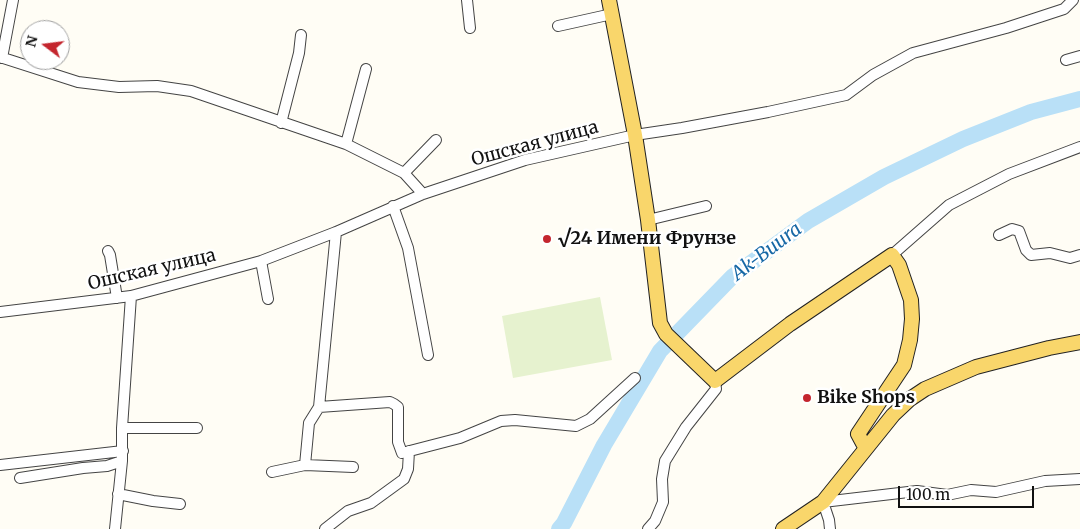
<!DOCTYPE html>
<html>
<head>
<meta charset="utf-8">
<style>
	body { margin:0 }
	#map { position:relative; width:1080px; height:529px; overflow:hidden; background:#fffdf5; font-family:Merriweather,serif }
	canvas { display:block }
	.north { position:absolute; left:20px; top:20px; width:50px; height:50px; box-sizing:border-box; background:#fff; border:1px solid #a0a0a0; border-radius:50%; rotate:285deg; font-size:14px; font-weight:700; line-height:20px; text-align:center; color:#111 }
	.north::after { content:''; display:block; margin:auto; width:18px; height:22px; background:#c4262e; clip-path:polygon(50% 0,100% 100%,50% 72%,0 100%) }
	.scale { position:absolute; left:898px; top:486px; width:136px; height:22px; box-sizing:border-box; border:2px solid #111; border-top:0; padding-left:6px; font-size:15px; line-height:18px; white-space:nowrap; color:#111; -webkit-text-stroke:4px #fff; paint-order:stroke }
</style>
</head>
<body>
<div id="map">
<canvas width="1080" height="529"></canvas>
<div class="north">N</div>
<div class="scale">100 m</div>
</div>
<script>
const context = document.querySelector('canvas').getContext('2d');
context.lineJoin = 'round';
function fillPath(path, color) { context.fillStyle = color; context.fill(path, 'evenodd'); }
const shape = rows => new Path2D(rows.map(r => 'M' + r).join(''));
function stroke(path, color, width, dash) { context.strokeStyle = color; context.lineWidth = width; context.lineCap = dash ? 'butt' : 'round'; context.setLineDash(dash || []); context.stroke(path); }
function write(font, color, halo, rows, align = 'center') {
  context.font = font + ' Merriweather,serif'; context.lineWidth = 5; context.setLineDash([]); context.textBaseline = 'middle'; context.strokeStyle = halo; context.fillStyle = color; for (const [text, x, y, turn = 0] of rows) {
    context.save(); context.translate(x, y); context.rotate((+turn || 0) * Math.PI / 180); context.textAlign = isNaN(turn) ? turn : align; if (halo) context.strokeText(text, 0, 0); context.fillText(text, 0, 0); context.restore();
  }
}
const pitch = shape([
	[600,297,612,360,513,378,502,316]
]);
const river = shape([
	[559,529,564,523,604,445,660,351,732,277,808,221,884,177,963,139,1031,112,1080,99]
]);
const minor = shape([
	[467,0,470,28],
	[558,26,612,14],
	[0,57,78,82,119,87,157,86,191,91,346,144,404,173,423,194],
	[2,58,13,0],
	[1066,60,1080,56],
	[281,123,299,53,301,35],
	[346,144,366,69],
	[404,173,436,140],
	[393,206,408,248,428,355],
	[648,220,706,206],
	[336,232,319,407,390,402,394,404,398,407,398,442,402,453,460,438,501,421,515,420,576,426,590,419,635,378],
	[999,235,1012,229,1019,231,1026,250,1031,255,1050,253,1070,258,1080,255],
	[108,251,110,255,117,298],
	[892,255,949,205,1009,174,1080,147],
	[261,261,268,299],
	[0,312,131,296,261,261,336,232,423,194,525,160,635,135,682,128,768,112,846,95,873,75,913,53,1006,28,1064,9,1073,0],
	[122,428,197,428],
	[0,465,123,451],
	[305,465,309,423,319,407],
	[272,472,305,465,353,467],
	[20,478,83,468,107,466,122,461],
	[118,494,153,501,180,504],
	[115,529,122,461,122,428,131,296],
	[325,529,348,511,371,503,404,479,408,469,409,451],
	[648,529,655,521,663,502,662,479,665,461,686,427,716,389,715,381],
	[830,529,829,520,823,502,917,491,947,495,971,490,996,492,1045,481,1080,479]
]);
const major = shape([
	[609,0,635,135,648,220,660,323,666,334,715,381,790,324,892,255,899,265,911,300,912,319,910,340,904,365,858,434,865,447],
	[783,529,823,502,893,415,910,399,925,389,976,367,1049,348,1080,342]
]);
const markers = [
	[547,239,5,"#c4262e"],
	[807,398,5,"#c4262e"]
];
const streetNames = [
	["Ошская улица",535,144,-15],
	["Ошская улица",152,270,-13]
];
const poiNames = [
	["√24 Имени Фрунзе",557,239],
	["Bike Shops",817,398]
];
const waterNames = [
	["Ak-Buura",767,252,-37]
];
fillPath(pitch, '#e6f2cf');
stroke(river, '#b9e0f7', 16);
stroke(minor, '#444', 12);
stroke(major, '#222', 16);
stroke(minor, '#fff', 10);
stroke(major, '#f9d66b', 14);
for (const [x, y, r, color] of markers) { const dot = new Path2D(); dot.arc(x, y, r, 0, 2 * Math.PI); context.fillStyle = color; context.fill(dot); stroke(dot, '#fff', 2); }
write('18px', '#111', '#fff', streetNames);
write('bold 18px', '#111', '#fff', poiNames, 'left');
write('italic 19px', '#1768a6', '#fff', waterNames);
</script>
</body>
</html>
